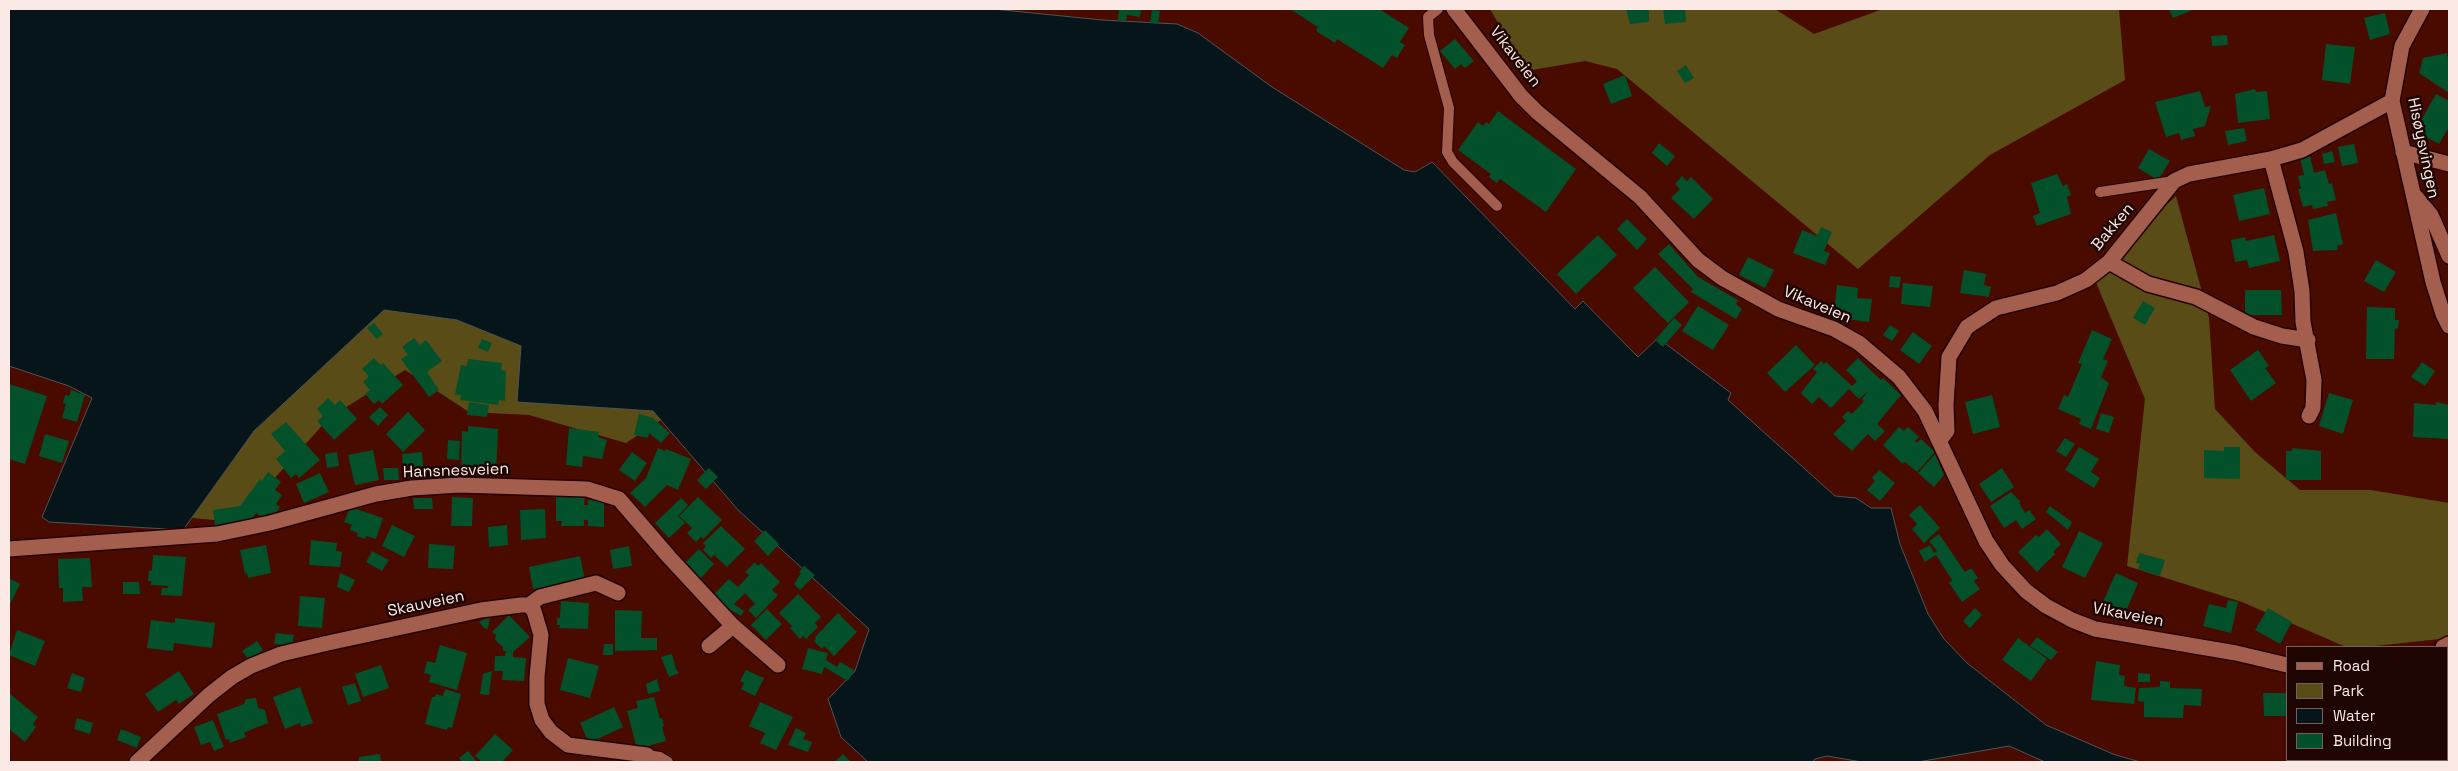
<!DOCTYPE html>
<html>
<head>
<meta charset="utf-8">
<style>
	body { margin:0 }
	#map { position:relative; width:2458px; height:771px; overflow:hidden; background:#490a00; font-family:"Space Grotesk",sans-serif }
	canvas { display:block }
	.frame { position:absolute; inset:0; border:10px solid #fae9e5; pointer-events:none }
	.legend { position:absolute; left:2286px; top:646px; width:162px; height:115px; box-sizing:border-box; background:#1e0502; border:1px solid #76605d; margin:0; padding:6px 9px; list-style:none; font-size:15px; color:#fae9e5 }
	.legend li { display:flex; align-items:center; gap:10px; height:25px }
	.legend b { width:25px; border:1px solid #76605d }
</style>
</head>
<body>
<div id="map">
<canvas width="2458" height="771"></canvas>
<div class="frame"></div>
<ul class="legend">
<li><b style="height:6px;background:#a35e4d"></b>Road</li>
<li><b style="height:14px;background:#5a4c16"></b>Park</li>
<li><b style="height:14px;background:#051519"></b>Water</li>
<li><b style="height:14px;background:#03512b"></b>Building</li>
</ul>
</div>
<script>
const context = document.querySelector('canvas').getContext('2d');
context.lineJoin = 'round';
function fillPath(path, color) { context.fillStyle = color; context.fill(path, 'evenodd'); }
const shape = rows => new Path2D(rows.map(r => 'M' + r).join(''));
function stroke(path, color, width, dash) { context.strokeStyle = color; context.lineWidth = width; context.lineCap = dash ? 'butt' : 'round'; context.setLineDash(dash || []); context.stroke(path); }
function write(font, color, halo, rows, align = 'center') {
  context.font = font + ' "Space Grotesk",sans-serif'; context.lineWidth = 5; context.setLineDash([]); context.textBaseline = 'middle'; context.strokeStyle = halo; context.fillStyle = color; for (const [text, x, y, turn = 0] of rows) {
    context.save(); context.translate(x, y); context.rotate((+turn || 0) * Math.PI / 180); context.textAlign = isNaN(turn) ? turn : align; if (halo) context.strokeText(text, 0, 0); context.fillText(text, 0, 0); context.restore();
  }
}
const green = shape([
	[1490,9,1775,9,1814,34,1883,9,2119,9,2125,80,1990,155,1858,269,1617,69,1585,61,1526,71],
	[2176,196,2209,318,2215,409,2255,452,2300,490,2371,490,2449,503,2449,638,2366,647,2346,647,2242,602,2127,566,2145,399,2092,273],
	[384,310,457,320,521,346,518,402,653,411,661,420,626,443,529,415,469,412,405,370,329,418,235,522,192,518,254,431]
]);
const water = shape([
	[9,9,993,9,1102,20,1177,24,1198,33,1272,87,1404,170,1415,172,1432,162,1575,309,1583,301,1638,357,1658,338,1731,393,1728,400,1835,496,1856,498,1871,508,1891,508,1900,544,1928,614,1944,639,1967,663,2046,725,2113,754,2140,762,2045,762,2009,746,1918,762,1862,762,1827,756,1815,759,1813,762,868,762,841,737,828,699,855,671,869,629,738,510,653,411,517,402,521,346,457,320,384,310,254,431,183,530,49,522,42,517,92,398,69,386,9,366,9,9]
]);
const building = shape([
	[1119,9,1141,9,1140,17,1127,15,1126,21,1118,20],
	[1290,9,1379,9,1409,28,1400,42,1405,45,1397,58,1392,55,1383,68,1337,39,1335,43,1316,31,1318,27],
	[1626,9,1649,9,1649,22,1630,24],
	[1663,9,1685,9,1686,22,1665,24],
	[2169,9,2195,9,2173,18],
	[1152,10,1160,11,1158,24,1150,23],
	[2385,13,2390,34,2370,40,2364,18],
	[2227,35,2228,45,2212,46,2211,36],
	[1455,39,1474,61,1465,68,1461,64,1455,69,1440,51],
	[2326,44,2355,47,2350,84,2322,80],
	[2447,53,2449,64,2449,93,2419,73,2423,58],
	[1686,65,1694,78,1685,83,1677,71],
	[1625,75,1632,96,1611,104,1603,84],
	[2255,89,2256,92,2267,91,2270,119,2238,123,2235,94],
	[2200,91,2205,107,2211,106,2205,126,2193,129,2195,136,2181,140,2179,133,2166,137,2155,102],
	[2436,94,2449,101,2449,127,2439,144,2415,131],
	[1498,111,1576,169,1546,212,1500,179,1497,183,1489,177,1491,174,1458,150,1478,122,1483,126,1486,122,1489,124],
	[2244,128,2247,141,2228,145,2225,131],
	[1659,143,1675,156,1667,166,1652,153],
	[2354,144,2358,163,2342,166,2338,147],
	[2149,149,2170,161,2158,180,2138,168],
	[2332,151,2335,162,2324,164,2322,154],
	[2310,156,2314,173,2325,170,2329,184,2332,183,2336,200,2327,202,2328,206,2313,209,2312,205,2303,207,2298,189,2301,189,2298,176,2304,175,2300,158],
	[2057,174,2063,186,2067,184,2071,195,2067,197,2071,214,2037,226,2033,216,2040,213,2031,183],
	[1682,176,1687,181,1691,177,1713,199,1694,219,1671,198,1680,189,1675,184],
	[2264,188,2270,214,2239,221,2233,195],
	[2336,213,2343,244,2337,246,2338,250,2313,251,2308,220],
	[1627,219,1647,239,1637,250,1617,229],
	[1821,227,1832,232,1824,251,1830,253,1825,265,1793,253,1802,230,1817,236],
	[1598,235,1617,255,1576,294,1557,274],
	[2274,235,2280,261,2249,268,2247,260,2235,262,2231,240,2245,237,2246,241],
	[1669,244,1698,277,1738,300,1736,304,1742,309,1736,319,1691,292,1693,289,1658,254],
	[1748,257,1774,270,1765,288,1739,275],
	[2376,260,2396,272,2384,292,2364,281],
	[1655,267,1689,302,1668,323,1633,288],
	[1964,270,1986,274,1984,285,1991,287,1989,297,1960,293],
	[1890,276,1901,277,1899,288,1889,287],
	[1903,283,1933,286,1930,307,1901,304],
	[1837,285,1858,288,1857,298,1872,299,1869,322,1846,319,1846,313,1834,312],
	[2245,290,2281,290,2282,315,2245,315],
	[2143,301,2155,308,2145,325,2133,318],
	[1698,306,1729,325,1713,350,1682,331],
	[2367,307,2395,308,2395,320,2399,320,2398,329,2395,328,2394,359,2366,359],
	[1674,318,1682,325,1663,347,1655,340],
	[374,323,383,334,377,339,367,328],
	[1890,325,1899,331,1892,341,1883,335],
	[2092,330,2112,339,2103,359,2108,361,2101,377,2109,383,2091,429,2079,424,2081,419,2058,409,2064,395,2068,397,2082,364,2078,363],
	[1913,332,1932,346,1919,364,1900,350],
	[414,338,420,345,426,340,442,361,427,372,439,390,429,397,401,359,408,355,402,347],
	[482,339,492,343,488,352,478,348],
	[1796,345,1815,365,1785,392,1767,373],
	[2258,350,2269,366,2265,368,2276,383,2251,401,2230,370],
	[374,358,381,365,383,363,403,385,382,404,379,400,374,404,365,394,370,390,363,382,369,376,362,369],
	[1858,358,1881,380,1883,378,1901,395,1877,424,1885,431,1875,441,1868,434,1852,451,1833,434,1846,421,1842,417,1848,411,1852,414,1864,401,1862,399,1868,391,1859,399,1849,389,1831,408,1819,397,1812,404,1801,393,1817,372,1813,369,1821,361,1824,364,1826,362,1852,386,1857,381,1846,370],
	[468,359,502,363,501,370,506,371,505,401,499,400,498,405,460,400,461,395,455,394,461,365,467,366],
	[2422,362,2435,371,2425,386,2411,377],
	[9,384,47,396,25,464,9,459],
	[71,390,85,395,77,422,62,418,66,404,63,403,65,395,69,396],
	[2329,393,2353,400,2343,434,2319,426],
	[1992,395,2000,427,1973,434,1965,402],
	[328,398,335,405,340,400,357,419,334,440,317,421,323,416,317,409],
	[469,402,489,405,487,417,467,415],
	[2436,402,2449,405,2449,439,2413,437,2414,403,2436,405],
	[380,407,388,415,378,426,369,417],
	[408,412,425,430,403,452,386,434],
	[2101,413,2114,417,2109,433,2096,429],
	[639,414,653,418,670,433,661,443,649,433,648,438,634,435],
	[286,422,320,460,299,478,296,474,291,478,276,459,285,451,271,434],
	[468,426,498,429,496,475,466,476,466,470,461,470,462,431,468,432],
	[1899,427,1904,431,1908,427,1919,437,1915,441,1917,443,1921,439,1935,452,1917,472,1905,462,1903,464,1883,445],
	[569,428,599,432,598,437,607,440,602,459,583,456,582,467,566,465],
	[45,434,69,441,62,463,39,456],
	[2065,438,2075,444,2066,457,2056,451],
	[448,440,460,441,459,460,447,459],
	[2079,447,2099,459,2091,472,2100,478,2094,488,2065,470],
	[2224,447,2240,447,2240,479,2204,478,2204,450,2224,451],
	[658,448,665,451,666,449,691,459,678,490,667,485,645,507,630,493,646,478],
	[2292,448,2321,451,2321,480,2286,480,2286,451,2292,451],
	[373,450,379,480,355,485,348,455],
	[337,452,339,466,327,468,325,454],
	[422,452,424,478,404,479,402,454],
	[632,452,647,463,635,481,619,470],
	[1935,454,1944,475,1934,487,1918,473],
	[383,468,398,468,399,480,384,480],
	[709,468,718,477,706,489,697,480],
	[2002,468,2014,487,1991,502,1979,484],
	[1879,470,1895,483,1880,501,1867,490,1875,481,1872,478],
	[268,472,281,482,275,490,282,495,276,504,280,507,273,518,266,520,256,513,249,523,215,526,213,510,240,506,260,479,262,481],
	[320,473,329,492,304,503,296,484],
	[2011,492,2021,502,2019,503,2025,513,2029,510,2036,519,2022,529,2016,520,2004,528,1990,506],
	[556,495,585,496,584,505,588,505,588,500,604,501,604,527,588,526,588,520,584,520,584,526,561,526,562,521,556,521],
	[452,497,473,498,472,526,451,526],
	[698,497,722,520,703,539,701,537,696,542,687,533,692,528,679,516],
	[413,498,432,498,433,509,414,509],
	[681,498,688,505,678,516,685,523,669,538,655,523],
	[1920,505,1940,528,1924,543,1912,529,1917,524,1909,515],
	[2050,506,2072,522,2068,530,2046,512],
	[350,507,383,518,376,539,366,536,365,539,357,536,358,533,350,530,352,525,344,522],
	[545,509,546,538,521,540,520,510],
	[392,525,415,536,404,557,382,546],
	[507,525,508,545,489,547,488,527],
	[721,526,745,549,727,567,714,555,711,558,703,550,706,546,703,543],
	[2047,529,2061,544,2053,552,2055,554,2037,572,2018,552,2036,535,2039,537],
	[765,530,779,544,768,556,754,541],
	[2079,531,2103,543,2085,578,2062,567],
	[1939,534,1965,572,1971,568,1978,578,1974,581,1980,589,1962,602,1949,583,1952,580,1936,555,1925,562,1919,551,1930,545,1934,553,1937,551,1929,541],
	[311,540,337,543,336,551,342,552,340,567,309,565],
	[429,544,455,546,453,569,428,568],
	[266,545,271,573,248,578,247,573,245,574,240,550],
	[629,546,632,566,613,569,610,550],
	[699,549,714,564,700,579,684,564],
	[372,551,389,560,382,571,366,562],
	[2139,553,2165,560,2160,576,2138,569,2140,564,2136,563],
	[153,555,186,557,182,596,161,595,162,588,168,588,168,586,151,585,151,581,148,581,149,570,152,571],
	[580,556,585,580,544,589,544,587,533,589,529,567],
	[90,558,92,587,82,587,83,601,63,602,63,588,59,588,58,559],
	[755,562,758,566,761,563,780,582,772,590,778,595,756,618,748,610,755,604,745,593,734,604,744,611,741,616,729,609,714,594,729,579,738,587,749,575,745,572],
	[804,566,815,575,800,590,794,584,801,573,799,572],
	[340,573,355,580,349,592,337,587],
	[2116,573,2138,583,2123,618,2101,606],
	[9,578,20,584,9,606],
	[123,582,139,582,140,594,123,594],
	[798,594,821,617,815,623,818,627,806,639,803,636,800,639,790,628,792,626,779,613],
	[300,596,325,598,322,628,298,626],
	[2228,600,2238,602,2231,633,2203,626,2209,604,2226,608],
	[561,601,589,603,588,629,559,628,560,625,557,625,557,618,560,618],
	[1975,608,1982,615,1970,628,1963,621],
	[2268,608,2292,622,2280,644,2255,630],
	[767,609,782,624,766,640,751,625],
	[615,610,642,611,641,638,657,638,657,650,615,651],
	[838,613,857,632,834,656,824,646,822,649,814,641,816,639,815,637],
	[509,615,530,637,513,652,513,657,526,658,524,681,502,680,503,671,494,671,495,656,505,656,506,651,503,651,503,647,495,640,496,635,492,632],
	[490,616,488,629,484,628,479,622],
	[175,618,215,623,212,648,174,643,173,651,147,648,151,620,175,623],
	[17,630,45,641,35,666,9,655],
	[276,633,294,635,292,646,274,644],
	[2037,637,2058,652,2051,660,2030,646],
	[2018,638,2047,659,2031,681,2002,660],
	[257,641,263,650,249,660,242,651],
	[604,644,613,644,613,655,603,655],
	[440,645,467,653,457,690,429,682,431,675,424,673,427,661,435,663],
	[808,648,828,653,826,660,837,667,840,662,854,670,848,681,824,667,822,674,802,669],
	[672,654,676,669,679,673,669,677,661,657],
	[568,658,599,666,590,698,560,690],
	[2096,661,2120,665,2119,675,2125,676,2124,686,2136,688,2134,704,2091,700],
	[381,665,389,688,363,697,355,674],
	[746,670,764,678,755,696,741,689,744,683,740,681],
	[179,671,194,694,179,704,176,700,158,712,145,694],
	[492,671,489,695,480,694,483,674],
	[2447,672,2449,675,2449,693,2447,695],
	[72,673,85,678,81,692,67,688],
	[2138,673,2150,674,2150,682,2138,682],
	[657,679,660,691,648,694,646,684],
	[2160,681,2170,682,2170,688,2202,689,2201,706,2184,705,2183,718,2144,717,2144,702,2138,701,2139,688,2160,687],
	[355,683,361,701,348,705,342,687],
	[300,687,313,723,301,727,300,723,285,729,273,697],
	[445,689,461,694,452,728,448,727,447,730,425,724,432,697,435,697,436,694,443,696],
	[9,693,38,717,33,724,36,727,25,742,9,729],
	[2263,693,2287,693,2287,716,2264,716],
	[654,697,660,719,662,718,664,726,662,727,666,741,637,749,627,711,638,708,636,701],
	[256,698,258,708,265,710,268,723,255,728,244,733,246,737,230,743,229,739,226,740,217,714,244,704,246,699],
	[760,702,793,717,776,750,760,743,765,733,749,726],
	[614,707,623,727,589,743,580,723],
	[77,718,93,723,90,734,74,729],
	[213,720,224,747,214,751,210,742,201,745,194,727],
	[796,728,806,733,803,739,812,742,808,752,788,745],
	[121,729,141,737,137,748,117,740],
	[495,734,513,750,502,762,482,762,475,756],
	[468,751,477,762,462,762,459,758],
	[380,754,381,762,359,762,359,757],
	[843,754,851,762,834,762],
	[2325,760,2366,760,2363,762,2323,762]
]);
const service = shape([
	[1438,9,1428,17,1429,35,1449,108,1447,152,1453,162,1497,206],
	[2100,192,2174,181],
	[2447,713,2449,715],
	[647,755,660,757,668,762]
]);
const minor = shape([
	[2422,9,2402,46,2392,101,2433,282,2443,314,2449,326],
	[2403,152,2449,164],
	[2271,159,2296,252,2302,291,2303,322,2314,380,2313,408,2309,416],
	[2416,197,2431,215,2449,256],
	[2109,262,2148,284,2196,297,2254,327,2282,336,2308,340],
	[1940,440,1947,431,1946,405,1949,357,1967,327,1996,308,2057,293,2086,280,2109,262,2174,181,2189,174,2271,159,2302,150,2392,101],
	[9,549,217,534,270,523,376,494,412,488,459,485,587,489,619,499,669,557,733,626,778,665],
	[529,605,540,597,596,583,618,593],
	[709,646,733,626],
	[2443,647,2449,644],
	[137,762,209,695,232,677,251,666,281,654,328,643,481,610,521,605,529,605,534,611,541,635,537,677,537,704,542,720,551,732,568,745,647,755]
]);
const secondary = shape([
	[1454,9,1521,96,1537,112,1640,197,1698,260,1722,278,1778,309,1834,329,1859,343,1899,377,1925,411,1986,541,2002,565,2026,591,2046,606,2072,620,2095,629,2236,653,2287,665],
	[2385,760,2386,762]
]);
const streetNames = [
	["Vikaveien",1515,57,52],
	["Hisøysvingen",2423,148,78],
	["Bakken",2113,227,-50],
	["Vikaveien",1817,305,23],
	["Hansnesveien",456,471,-2],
	["Skauveien",426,604,-12],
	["Vikaveien",2128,615,11]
];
fillPath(green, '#5a4c16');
fillPath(water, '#051519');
stroke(water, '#4e5556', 1);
fillPath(building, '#03512b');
stroke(service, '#260000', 12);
stroke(minor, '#260000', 18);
stroke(secondary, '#260000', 18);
stroke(service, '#a35e4d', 10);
stroke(minor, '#a35e4d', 15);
stroke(secondary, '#a35e4d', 15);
write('16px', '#fae9e5', '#1e0502', streetNames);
</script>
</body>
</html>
